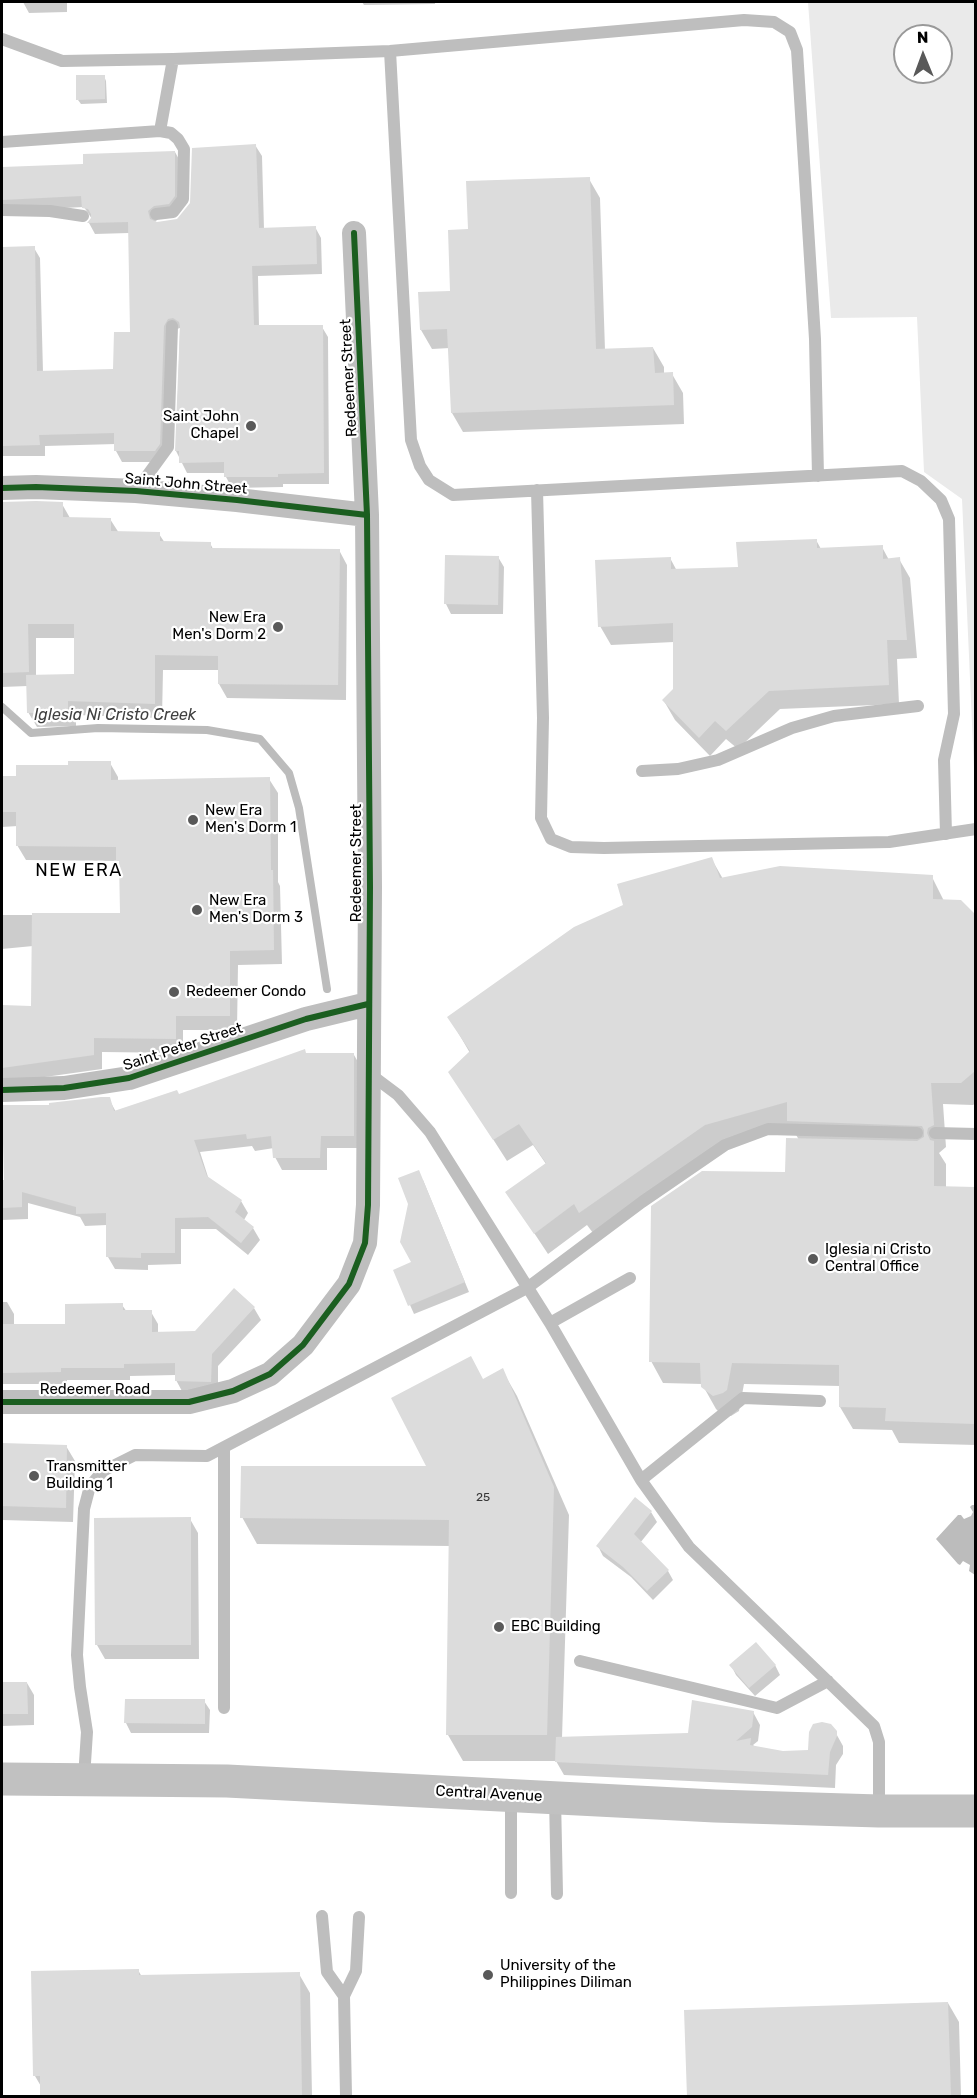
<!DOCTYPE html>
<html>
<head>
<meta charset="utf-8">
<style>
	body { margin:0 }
	#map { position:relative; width:977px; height:2098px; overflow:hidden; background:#fff; font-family:Rubik,sans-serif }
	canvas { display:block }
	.frame { position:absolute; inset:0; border:3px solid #000; pointer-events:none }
	.north { position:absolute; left:893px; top:24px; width:60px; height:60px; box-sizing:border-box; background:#fff; border:2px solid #999; border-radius:50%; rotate:359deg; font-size:16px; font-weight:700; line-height:24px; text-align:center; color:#000 }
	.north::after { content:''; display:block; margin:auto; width:21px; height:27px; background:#595959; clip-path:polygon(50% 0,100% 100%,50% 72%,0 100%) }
</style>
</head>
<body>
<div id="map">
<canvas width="977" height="2098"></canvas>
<div class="frame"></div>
<div class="north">N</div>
</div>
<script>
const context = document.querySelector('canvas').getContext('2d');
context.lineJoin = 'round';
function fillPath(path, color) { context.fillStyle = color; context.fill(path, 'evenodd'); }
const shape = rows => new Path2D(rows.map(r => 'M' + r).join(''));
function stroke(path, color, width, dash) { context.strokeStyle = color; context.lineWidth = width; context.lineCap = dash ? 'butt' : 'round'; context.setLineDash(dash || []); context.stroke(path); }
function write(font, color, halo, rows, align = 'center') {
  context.font = font + ' Rubik,sans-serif'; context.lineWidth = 4.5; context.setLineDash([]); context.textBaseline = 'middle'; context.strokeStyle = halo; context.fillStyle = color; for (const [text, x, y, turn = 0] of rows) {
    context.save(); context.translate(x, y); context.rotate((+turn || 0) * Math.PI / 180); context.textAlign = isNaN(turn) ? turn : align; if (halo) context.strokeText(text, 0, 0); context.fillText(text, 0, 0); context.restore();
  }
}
const green = shape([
	[808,2,975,2,975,791,962,499,924,472,917,317,831,318],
	[905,36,941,36,941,72,905,72]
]);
const water = shape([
	[972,1505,975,1505,975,1575,969,1571,970,1565,963,1561,960,1565,958,1564,936,1539,958,1515,961,1515,964,1519,971,1516,973,1512,970,1507]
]);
const shadow = shape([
	[23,2,67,2,67,12,29,13],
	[362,2,435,2,435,4,364,5],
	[104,76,106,81,107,103,81,104,78,100],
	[255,145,262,156,264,229,315,227,321,238,322,274,258,276,259,327,322,327,328,337,329,484,283,484,283,487,232,488,226,477,226,473,187,473,176,451,180,328,174,330,165,456,161,462,122,462,116,451,116,444,45,446,45,456,2,456,2,249,34,248,40,258,43,372,115,371,132,334,129,233,95,234,89,223,92,219,84,207,2,211,2,169,84,165,175,152,181,163,180,208,161,216,154,223,177,221],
	[589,179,600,198,605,350,653,348,664,367,664,374,672,374,683,393,684,424,463,432,452,413,450,348,432,349,421,330,451,293,469,231],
	[2,504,62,504,70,518,110,519,119,533,159,534,165,543,210,543,213,549,339,550,347,565,346,700,227,698,219,684,219,670,163,670,162,718,76,715,76,726,37,727,28,712,28,686,2,687],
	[36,638,75,638,75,675,36,676],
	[816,540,821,549,882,547,889,560,899,559,910,578,917,658,897,659,899,704,780,709,738,749,726,739,710,756,675,720,664,701,675,689,674,642,611,645,600,626,670,558,677,571,739,568],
	[446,557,498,557,504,567,503,614,451,614,446,604],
	[110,763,118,777,118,782,269,779,278,793,278,882,280,886,282,964,238,965,237,1030,183,1030,183,1053,102,1052,102,1069,2,1083,2,1007,32,1007,33,946,2,949,2,915,122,915,121,865,119,861,26,860,17,845,18,826,2,827,2,778,18,777,69,766],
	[711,858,723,879,932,877,944,901,961,902,976,916,976,1103,973,1105,943,1104,946,1147,939,1153,946,1164,946,1188,976,1188,976,1445,899,1443,892,1430,853,1429,840,1407,840,1386,744,1384,739,1411,731,1416,722,1415,716,1409,702,1384,663,1383,651,1361,787,1174,799,1140,791,1126,717,1147,593,1233,587,1225,548,1254,507,1192,546,1164,533,1145,507,1161,450,1072,470,1053,449,1017,625,906],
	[306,1054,354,1055,361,1067,360,1148,327,1148,327,1170,282,1170,275,1157,274,1148,255,1151,252,1146,200,1152,209,1180,241,1201,248,1213,244,1220,253,1228,260,1240,248,1255,216,1229,181,1229,181,1264,148,1265,148,1270,115,1269,108,1257,107,1225,85,1226,80,1217,28,1203,28,1219,2,1220,2,1181,5,1181,5,1141,2,1141,2,1107,51,1106,109,1099,116,1112,179,1095],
	[423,1180,469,1292,414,1314,395,1271,413,1263],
	[2,1302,7,1302,14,1314,14,1325,67,1325,122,1305,127,1312,151,1312,158,1324,158,1334,196,1333,254,1308,261,1320,218,1366,218,1393,183,1393,176,1380,176,1375,130,1376,130,1380,67,1380,67,1384,2,1384],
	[502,1370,517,1396,569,1515,562,1738,689,1734,753,1712,760,1725,758,1741,753,1745,755,1747,783,1752,809,1751,833,1728,843,1746,843,1754,836,1765,835,1788,564,1775,556,1761,463,1761,448,1735,450,1546,257,1544,242,1517,429,1468,483,1380],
	[2,1445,66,1446,75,1461,73,1522,2,1520],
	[651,1512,657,1522,640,1543,668,1571,673,1580,653,1600,631,1577,603,1556,598,1546],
	[190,1519,198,1533,199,1659,105,1659,97,1645],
	[731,1665,775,1665,780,1675,755,1696,736,1675],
	[2,1683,27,1683,34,1695,34,1725,2,1726],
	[126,1700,204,1701,210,1710,209,1733,131,1733,126,1723],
	[138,1970,142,1977,299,1974,310,1993,312,2096,42,2096,42,2088,35,2076],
	[948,2003,959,2022,961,2096,688,2096]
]);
const stream = shape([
	[2,707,31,733,98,728,207,730,260,739,289,773,299,808,327,989]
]);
const building = shape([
	[76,75,105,75,105,99,76,100],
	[256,144,259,228,316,226,317,264,252,266,254,325,323,325,324,473,278,474,278,477,224,477,224,462,179,463,179,451,175,451,180,326,179,322,173,318,168,319,164,326,160,444,155,451,114,451,114,433,39,435,40,445,2,446,2,247,35,246,37,371,113,369,114,332,130,332,128,222,87,223,91,218,91,214,88,209,82,208,81,196,2,200,2,167,83,164,83,154,175,151,175,196,169,204,154,206,148,211,150,219,157,222,177,219,190,203,192,148],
	[590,177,596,349,653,347,655,373,673,372,674,405,451,413,447,329,420,330,418,292,450,291,448,230,468,229,466,181],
	[36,501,63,502,63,517,111,518,111,531,160,532,160,541,211,542,211,548,340,549,338,685,218,684,218,656,155,655,155,704,68,701,68,712,27,713,26,675,74,674,74,624,28,624,29,672,2,673,2,502],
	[817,539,817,548,883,545,883,559,900,557,907,640,887,640,889,685,769,691,726,731,715,721,699,738,662,700,673,689,673,623,598,627,595,560,671,557,671,569,738,567,736,542],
	[445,555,499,556,498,605,444,604],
	[68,761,111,761,111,780,270,777,271,870,273,870,274,950,230,951,230,1016,176,1016,176,1039,94,1038,94,1055,2,1068,2,1005,31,1006,32,913,120,913,119,861,116,861,116,847,16,846,16,812,2,812,2,776,16,776,16,765,68,765],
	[712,857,720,878,780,866,933,875,933,899,961,900,975,914,975,1071,961,1083,931,1083,934,1125,928,1128,927,1133,930,1140,934,1141,934,1186,975,1187,975,1424,885,1421,886,1408,839,1407,839,1365,732,1363,727,1390,723,1393,713,1396,701,1387,700,1363,649,1362,651,1206,702,1171,785,1172,786,1138,917,1141,924,1137,924,1130,922,1126,787,1121,787,1102,705,1125,579,1213,574,1204,534,1234,505,1192,546,1163,519,1124,493,1140,448,1072,470,1051,447,1017,574,927,623,905,617,884],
	[305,1049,306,1053,354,1053,354,1136,321,1136,320,1158,273,1158,271,1136,247,1139,246,1134,194,1140,207,1176,242,1200,235,1212,254,1227,241,1243,208,1217,175,1218,175,1253,141,1253,141,1258,106,1257,106,1213,76,1214,76,1207,22,1192,22,1207,2,1208,2,1180,4,1180,2,1105,49,1105,49,1103,101,1097,110,1097,114,1111,177,1090,179,1094],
	[419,1170,465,1282,408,1306,393,1270,411,1262,400,1242,408,1204,398,1178],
	[234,1288,255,1307,212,1354,211,1382,175,1381,175,1363,124,1364,124,1368,61,1368,61,1372,2,1373,2,1324,65,1324,65,1304,123,1303,123,1310,152,1310,152,1332,195,1331],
	[471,1356,483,1379,503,1368,554,1487,547,1735,446,1735,449,1520,240,1518,241,1466,426,1466,391,1398],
	[2,1443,67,1445,66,1508,2,1506],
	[635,1497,652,1511,634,1534,669,1570,647,1591,623,1567,596,1546],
	[191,1517,191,1645,95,1645,94,1518],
	[756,1642,776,1665,749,1688,729,1665],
	[2,1682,27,1682,28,1714,2,1714],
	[125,1699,205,1699,205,1724,124,1723],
	[692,1700,754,1711,752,1727,736,1741,751,1738,750,1745,783,1751,808,1750,809,1732,813,1724,822,1722,831,1724,837,1731,837,1736,830,1752,828,1775,555,1762,556,1737,688,1733],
	[139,1969,139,1975,300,1972,302,2097,40,2097,40,2076,33,2076,31,1971],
	[948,2002,951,2097,687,2097,684,2010]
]);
const service = shape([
	[2,39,62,61,173,59,390,51,744,20,774,22,790,32,797,50,815,339,818,476],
	[390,51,411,440,420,466,429,480,453,495,902,471,921,481,941,500,949,519,954,714,944,760,946,834],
	[160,131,173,59],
	[2,142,160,131,171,133,178,139,184,149,183,199,173,212,156,214],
	[2,210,50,211,83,216],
	[537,490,543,718,541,818,551,839,571,847,604,848,889,842,976,829],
	[136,491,168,447,172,326],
	[642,771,678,769,718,760,792,728,834,716,918,706],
	[370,1074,398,1095,430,1132,550,1323,641,1480,689,1547,874,1726,879,1742,879,1810],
	[935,1133,976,1134],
	[550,1323,630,1278],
	[224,1447,224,1708],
	[641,1480,743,1398,820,1401],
	[580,1661,777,1708,828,1681],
	[84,1778,87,1732,80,1687,77,1655,84,1509,90,1486,103,1471,135,1455,207,1456,527,1288,642,1202,725,1145,768,1129,917,1133],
	[511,1797,511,1893],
	[555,1798,557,1894],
	[322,1916,327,1972,344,1996],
	[346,2096,344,1996,356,1971,359,1917]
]);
const minor = shape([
	[2,488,36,487,136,491,237,500,367,515],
	[2,1090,64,1088,129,1078,306,1019,368,1004],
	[2,1402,189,1402,233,1391,270,1374,303,1345,349,1284,365,1243,368,1205,370,887,367,515,354,233]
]);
const secondary = shape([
	[2,1779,227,1781,715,1806,879,1811,976,1811]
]);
const cycleway = shape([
	[2,488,36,487,136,491,237,500,367,515],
	[2,1090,64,1088,129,1078,306,1019,368,1004],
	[2,1402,189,1402,233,1391,270,1374,303,1345,349,1284,365,1243,368,1205,370,887,367,515,354,233]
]);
const markers = [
	[251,426,6,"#595959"],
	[278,627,6,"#595959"],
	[193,820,6,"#595959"],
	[197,910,6,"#595959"],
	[174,992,6,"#595959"],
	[813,1259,6,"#595959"],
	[34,1476,6,"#595959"],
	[499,1627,6,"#595959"],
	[488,1975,6,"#595959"]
];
const numberNames = [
	["25",483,1498]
];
const streetNames = [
	["Redeemer Street",349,378,-93],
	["Saint John Street",186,484,5],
	["Redeemer Street",357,863,-90],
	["Saint Peter Street",183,1047,-18],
	["Redeemer Road",95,1390],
	["Central Avenue",489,1794,3]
];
const poiNames = [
	["Saint John",239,417,"right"],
	["Chapel",239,434,"right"],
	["New Era",266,618,"right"],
	["Men's Dorm 2",266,635,"right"],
	["New Era",205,811],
	["Men's Dorm 1",205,828],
	["New Era",209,901],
	["Men's Dorm 3",209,918],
	["Redeemer Condo",186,992],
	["Iglesia ni Cristo",825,1250],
	["Central Office",825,1267],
	["Transmitter",46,1467],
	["Building 1",46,1484],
	["EBC Building",511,1627],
	["University of the",500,1966],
	["Philippines Diliman",500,1983]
];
const waterNames = [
	["Iglesia Ni Cristo Creek",115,715]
];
const quarterNames = [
	["NEW ERA",79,871]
];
fillPath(green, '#eaeaea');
fillPath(water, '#bcbcbc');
fillPath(shadow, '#0003');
stroke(stream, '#bcbcbc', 8);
fillPath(building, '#dcdcdc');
stroke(service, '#bebebe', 12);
stroke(minor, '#bebebe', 24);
stroke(secondary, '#c1c1c1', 33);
stroke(cycleway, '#1b5e20', 6);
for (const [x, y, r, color] of markers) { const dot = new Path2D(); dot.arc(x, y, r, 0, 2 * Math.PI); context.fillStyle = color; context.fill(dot); stroke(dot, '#fff', 2); }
write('12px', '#373737', null, numberNames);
write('15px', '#000', '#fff', streetNames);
write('15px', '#000', '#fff', poiNames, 'left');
write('italic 16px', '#404040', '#fff', waterNames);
context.letterSpacing = '1.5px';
write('18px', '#000', '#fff', quarterNames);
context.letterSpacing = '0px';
</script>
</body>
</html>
